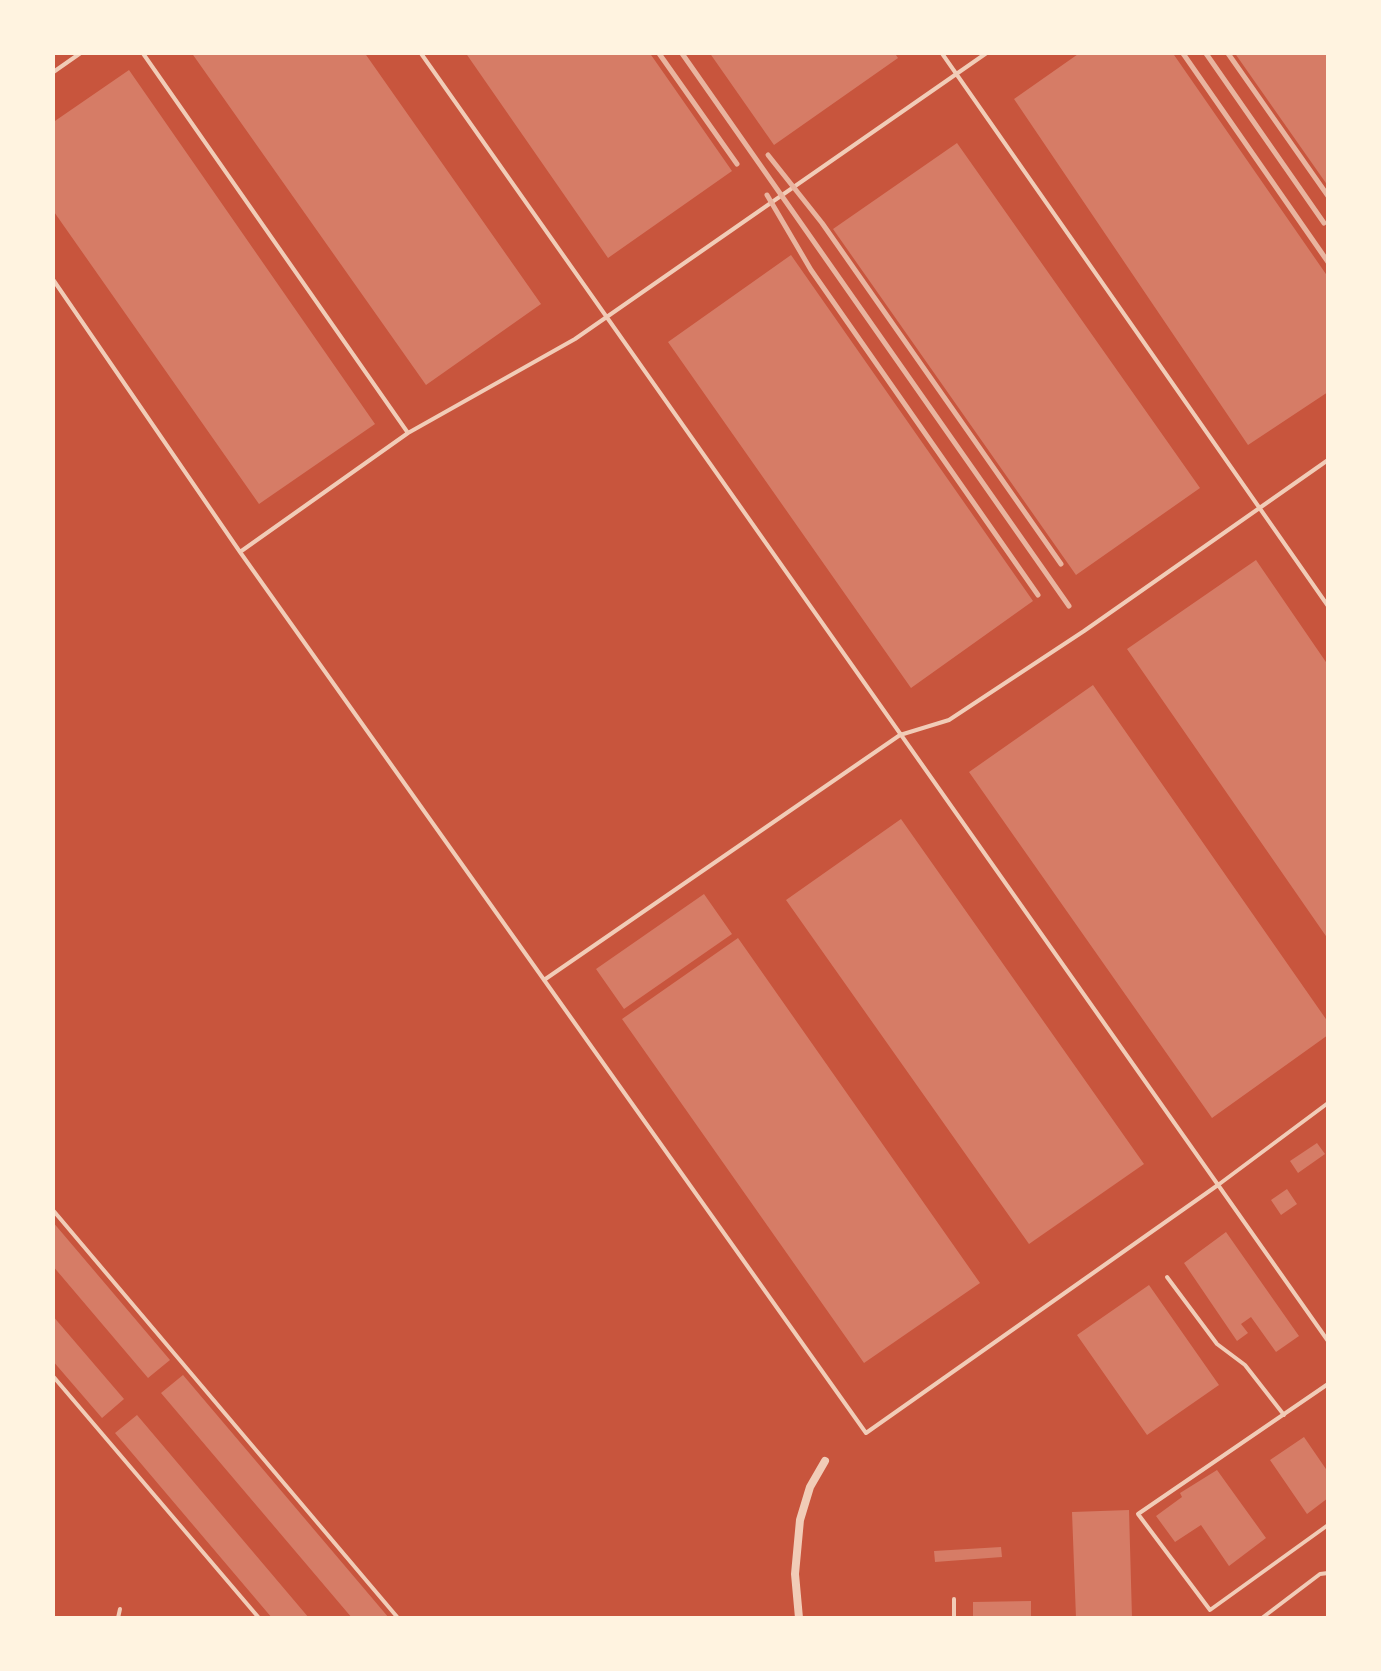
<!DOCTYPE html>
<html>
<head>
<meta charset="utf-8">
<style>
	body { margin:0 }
	#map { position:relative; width:1381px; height:1671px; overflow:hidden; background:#c8553d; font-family:Karla,sans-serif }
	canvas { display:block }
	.frame { position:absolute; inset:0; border:55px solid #fff3e0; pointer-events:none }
</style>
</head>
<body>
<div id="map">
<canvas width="1381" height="1671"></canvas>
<div class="frame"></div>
</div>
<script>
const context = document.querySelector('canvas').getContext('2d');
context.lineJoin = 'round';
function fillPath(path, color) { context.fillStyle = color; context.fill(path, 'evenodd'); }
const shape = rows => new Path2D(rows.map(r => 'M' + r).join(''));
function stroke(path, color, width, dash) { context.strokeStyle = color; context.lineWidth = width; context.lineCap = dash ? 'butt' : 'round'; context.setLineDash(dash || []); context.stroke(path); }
const building = shape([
	[191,52,364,52,541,304,426,385],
	[465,52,649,52,732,171,608,258],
	[709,52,894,52,898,58,774,145],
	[1081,52,1172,52,1328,277,1328,392,1248,445,1014,99],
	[1234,52,1328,52,1328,186],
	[129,70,375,424,259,504,52,209,52,123],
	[957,143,1200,488,1076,575,833,229],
	[791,255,1033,601,911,688,668,342],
	[1256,560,1328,665,1328,939,1127,649],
	[1093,685,1328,1022,1328,1035,1212,1118,969,772],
	[901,819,1144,1164,1029,1244,786,900],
	[704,894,732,934,624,1009,596,969],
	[738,938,980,1283,864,1363,622,1019],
	[1317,1143,1325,1154,1298,1173,1290,1161],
	[1287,1189,1297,1204,1281,1215,1271,1200],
	[52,1221,170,1360,148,1378,52,1265],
	[1226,1232,1299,1336,1276,1352,1251,1317,1241,1324,1248,1333,1237,1341,1184,1263],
	[1149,1285,1219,1385,1147,1435,1077,1335],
	[52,1315,124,1399,102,1418,52,1360],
	[183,1375,389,1618,352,1618,161,1393],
	[137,1415,309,1618,272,1618,115,1433],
	[1304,1437,1328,1472,1328,1498,1307,1514,1270,1460],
	[1217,1470,1266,1538,1229,1566,1201,1525,1175,1542,1156,1516,1182,1497,1180,1493],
	[1129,1510,1132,1618,1076,1618,1072,1512],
	[1001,1547,1002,1557,935,1562,934,1551],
	[1031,1601,1031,1618,973,1618,973,1602]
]);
const service = shape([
	[142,52,408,433],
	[420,52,1328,1341],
	[941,52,1328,606],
	[52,73,82,52],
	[52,278,240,552,866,1433,1218,1185,1328,1103],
	[240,552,408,433,575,339,988,52],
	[544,980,900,735,949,720,1084,631,1328,460],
	[52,1209,398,1618],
	[1167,1277,1217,1344,1245,1365,1284,1415],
	[52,1375,259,1618],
	[1328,1384,1138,1514,1210,1610,1328,1525],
	[954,1599,954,1618],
	[118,1618,120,1609],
	[1262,1618,1320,1574,1328,1573]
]);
const minor = shape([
	[799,1618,795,1574,800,1520,810,1487,825,1461]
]);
const rail = shape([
	[658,52,737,164],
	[681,52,1069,606],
	[1182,52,1328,262],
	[1205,52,1324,223],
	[1227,52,1328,196],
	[768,155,822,223,1061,564],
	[767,195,811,270,1038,595]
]);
fillPath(building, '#d67c66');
stroke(service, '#f1ccb7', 4);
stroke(minor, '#f1ccb7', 8);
stroke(rail, '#e9b49f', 5);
</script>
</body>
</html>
